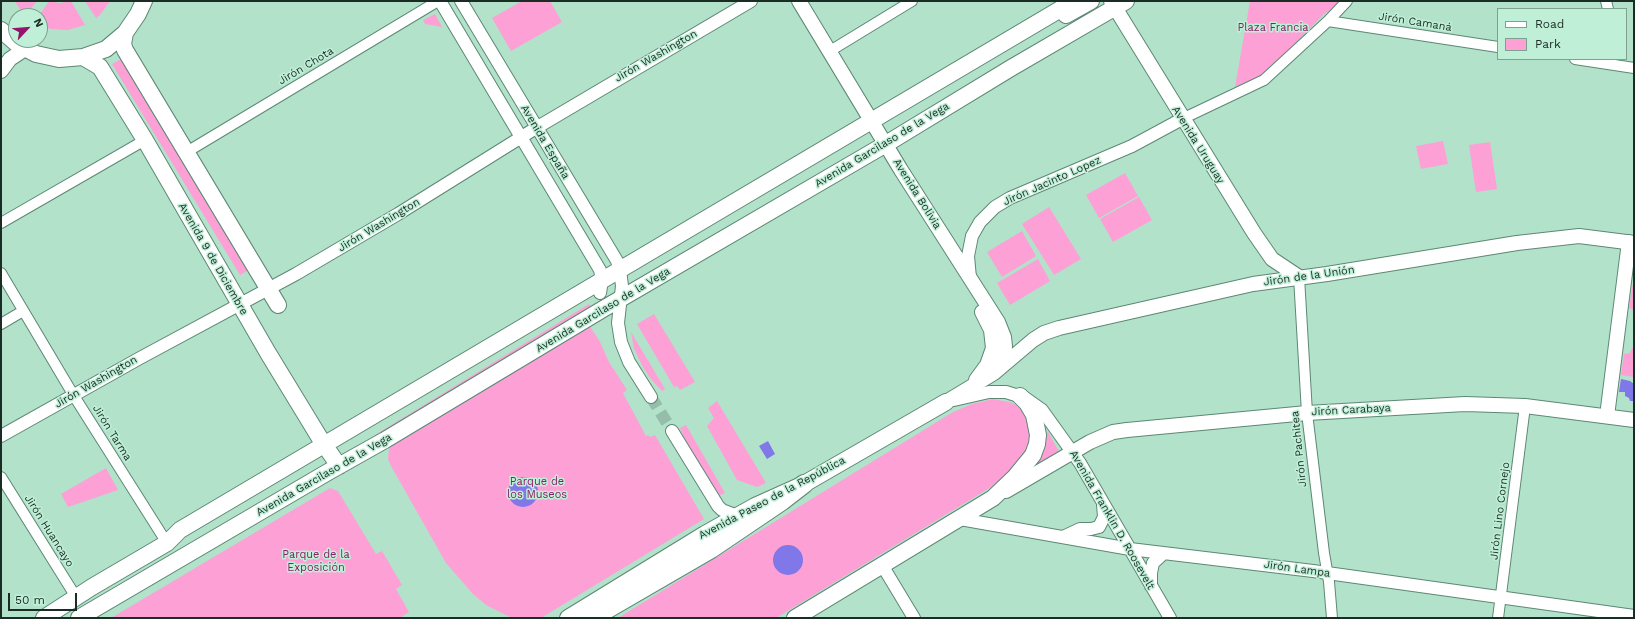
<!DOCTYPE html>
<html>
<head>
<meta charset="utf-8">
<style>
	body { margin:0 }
	#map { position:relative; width:1635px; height:619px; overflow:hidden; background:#b3e2cb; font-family:"Work Sans",sans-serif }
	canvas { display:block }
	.frame { position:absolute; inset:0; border:2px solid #1a2c24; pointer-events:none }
	.legend { position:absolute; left:1497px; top:8px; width:130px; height:52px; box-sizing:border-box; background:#c0efd8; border:1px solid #7ea190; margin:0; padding:5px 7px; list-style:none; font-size:12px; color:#1a2c24 }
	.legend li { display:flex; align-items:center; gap:8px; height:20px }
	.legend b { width:20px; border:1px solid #7ea190 }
	.north { position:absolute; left:8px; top:8px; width:40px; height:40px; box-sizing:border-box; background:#c0efd8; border:1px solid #7ea190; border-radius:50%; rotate:64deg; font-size:11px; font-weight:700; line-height:16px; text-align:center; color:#1a2c24 }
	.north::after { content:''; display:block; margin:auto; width:14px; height:18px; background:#93136d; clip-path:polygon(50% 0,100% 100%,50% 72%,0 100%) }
	.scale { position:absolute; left:8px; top:593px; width:69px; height:18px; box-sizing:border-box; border:2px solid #1a2c24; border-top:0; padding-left:5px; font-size:12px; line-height:14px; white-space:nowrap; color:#1a2c24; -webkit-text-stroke:3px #c0efd8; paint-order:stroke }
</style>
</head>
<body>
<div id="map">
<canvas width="1635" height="619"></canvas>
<div class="frame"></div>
<ul class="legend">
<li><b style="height:5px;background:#fff"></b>Road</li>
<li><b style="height:11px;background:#fca0d6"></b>Park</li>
</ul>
<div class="north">N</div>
<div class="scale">50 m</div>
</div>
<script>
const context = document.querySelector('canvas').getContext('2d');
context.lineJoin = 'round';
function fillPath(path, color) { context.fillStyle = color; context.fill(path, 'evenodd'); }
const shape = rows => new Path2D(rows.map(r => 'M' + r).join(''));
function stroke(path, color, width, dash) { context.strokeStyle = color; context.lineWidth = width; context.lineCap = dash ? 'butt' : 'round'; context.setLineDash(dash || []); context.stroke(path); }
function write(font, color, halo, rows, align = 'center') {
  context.font = font + ' "Work Sans",sans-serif'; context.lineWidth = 3; context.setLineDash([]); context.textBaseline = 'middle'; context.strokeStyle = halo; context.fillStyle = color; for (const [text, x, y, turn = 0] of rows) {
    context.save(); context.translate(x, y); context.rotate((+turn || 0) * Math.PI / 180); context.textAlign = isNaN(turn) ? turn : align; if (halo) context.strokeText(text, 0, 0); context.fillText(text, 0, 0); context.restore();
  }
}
const green = shape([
	[15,1,37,1,26,15,21,11],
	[49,1,59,3,71,1,85,25,68,30,51,29,40,25,40,16,39,16],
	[85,1,110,1,100,15,96,18],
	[522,1,550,1,562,22,511,51,492,18],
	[1250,1,1336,1,1340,5,1324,14,1272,68,1263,75,1235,87],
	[435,14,442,27,425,24,423,20],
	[121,59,249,270,240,275,112,64],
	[1443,141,1448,164,1421,169,1416,146],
	[1490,142,1497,189,1476,192,1469,145],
	[1125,173,1138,196,1099,218,1086,195],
	[1139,197,1152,220,1113,242,1100,219],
	[1049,207,1081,259,1054,275,1022,224],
	[1022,231,1036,256,1002,277,987,252],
	[1038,259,1050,281,1010,305,997,283],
	[1634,277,1634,310,1629,308],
	[589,304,591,307,377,438,375,435],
	[654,314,695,382,680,390,677,386,674,387,637,324],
	[589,325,600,342,609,362,627,390,623,393,646,436,648,435,650,437,655,435,704,519,541,618,512,618,486,605,472,593,446,563,391,466,388,459,389,449,391,445],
	[631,332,665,389,662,391,651,379,643,367,634,349],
	[1632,348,1634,348,1634,377,1621,375,1624,354,1630,353],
	[993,399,1009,402,1017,405,1023,410,1033,429,1026,456,1001,481,776,618,618,618,953,412,972,404],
	[717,401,766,483,757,487,737,480,707,426,714,418,708,408],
	[686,425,725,493,718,496,703,472,685,440,680,428],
	[1048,432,1061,455,1037,468,1035,466,1043,445,1044,435],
	[106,468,118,490,68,507,61,494],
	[330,488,338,491,376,554,382,551,402,585,396,589,409,612,400,618,111,618]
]);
const water = shape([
	[1621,379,1630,381,1634,384,1634,401,1630,401,1629,398,1625,396,1625,392,1619,392],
	[768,441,775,454,767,459,759,446],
	'508 492a15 15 0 1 1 30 0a15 15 0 1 1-30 0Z',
	'773 560a15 15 0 1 1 30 0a15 15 0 1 1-30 0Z'
]);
const tertiaryTunnel = shape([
	[651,397,672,431]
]);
const minor = shape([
	[1606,1,1608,9],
	[1328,21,1498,47],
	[830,51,912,1],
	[1575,59,1634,68],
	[1182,119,1264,80,1328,21,1347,1],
	[185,153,438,1],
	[1,223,145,140],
	[1,273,74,396,167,543],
	[1299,277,1307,413,1324,553,1329,582,1332,618],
	[1,324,23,311],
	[1,477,76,597],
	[1498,618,1525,406]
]);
const tertiary = shape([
	[440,1,600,270,602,280,600,293],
	[461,1,617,261,620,270,622,286,618,323,621,342,629,362,651,397],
	[970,278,968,256,972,236,980,222,995,207,1010,198,1132,146,1182,119],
	[954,400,989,392,1006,392,1025,398,1042,410,1080,463,1170,618],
	[672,431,718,506,722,510,738,516],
	[1,436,140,358,296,274,398,214,536,128,751,1],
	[960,519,1130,549,1313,571,1634,616],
	[1063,537,1080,529,1091,529,1099,527,1104,517,1103,504],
	[882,565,914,618],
	[1151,586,1151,573,1153,563,1164,553]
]);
const secondary = shape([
	[799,1,901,170,998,322,1004,337,1005,346,1004,357,1000,367],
	[1111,1,1254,233,1272,259,1299,277],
	[1,71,10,59,25,49],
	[976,380,987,365,993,348,991,330,982,312],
	[946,402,994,373,1033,340,1044,333,1059,328,1253,284,1327,274,1517,243,1579,236,1634,243],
	[1607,416,1629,242],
	[1006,491,1090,442,1113,432,1127,430,1307,413,1465,404,1525,406,1634,420]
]);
const primary = shape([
	[1066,15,1091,1],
	[1,30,17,44,36,54,59,59,83,57,106,49,125,33,138,14,144,1],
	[125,33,123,44,125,50,278,305],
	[83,57,100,67,145,140,268,353,321,440,339,466],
	[44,618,92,587,167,543,180,530,1074,1],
	[79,618,328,472,385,440,603,309,886,144,1011,68,1126,1],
	[568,618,705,534,755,506,804,484,946,402],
	[795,618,993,498,1015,477,1033,455,1037,444,1038,435,1034,415,1027,403,1020,396]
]);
const motorway = shape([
	[592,618,711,549,782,501,804,484]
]);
const streetNames = [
	["Jirón Camaná",1415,22,9],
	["Jirón Washington",656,56,-30],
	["Jirón Chota",306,66,-31],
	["Avenida España",545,142,59],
	["Avenida Garcilaso de la Vega",882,145,-31],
	["Avenida Uruguay",1198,145,58],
	["Jirón Jacinto Lopez",1052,181,-24],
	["Avenida Bolivia",917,194,58],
	["Jirón Washington",379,225,-31],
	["Avenida 9 de Diciembre",213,259,60],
	["Jirón de la Unión",1309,276,-8],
	["Avenida Garcilaso de la Vega",603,310,-31],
	["Jirón Washington",96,382,-30],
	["Jirón Carabaya",1351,410,-3],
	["Jirón Tarma",112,433,58],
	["Jirón Pachitea",1299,449,-96],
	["Avenida Garcilaso de la Vega",324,475,-30],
	["Avenida Paseo de la República",772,498,-28],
	["Jirón Lino Cornejo",1500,511,-83],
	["Avenida Franklin D. Roosevelt",1112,520,60],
	["Jirón Huancayo",49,531,58],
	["Jirón Lampa",1297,569,8]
];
const parkNames = [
	["Plaza Francia",1273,28],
	["Parque de",537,482],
	["los Museos",537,495],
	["Parque de la",316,555],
	["Exposición",316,568]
];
fillPath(green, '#fca0d6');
fillPath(water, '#8077e9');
stroke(tertiaryTunnel, '#94beaa', 12, [12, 6]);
stroke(minor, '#5c8874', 12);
stroke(tertiary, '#5c8874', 14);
stroke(secondary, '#5c8874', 16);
stroke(primary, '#5c8874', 18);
stroke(motorway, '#5c8874', 20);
stroke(minor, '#fff', 10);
stroke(tertiary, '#fff', 12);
stroke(secondary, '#fff', 14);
stroke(primary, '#fff', 16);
stroke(motorway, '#fff', 18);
write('11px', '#1a2c24', '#c0efd8', streetNames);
write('11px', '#882066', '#c0efd8', parkNames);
</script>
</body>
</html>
